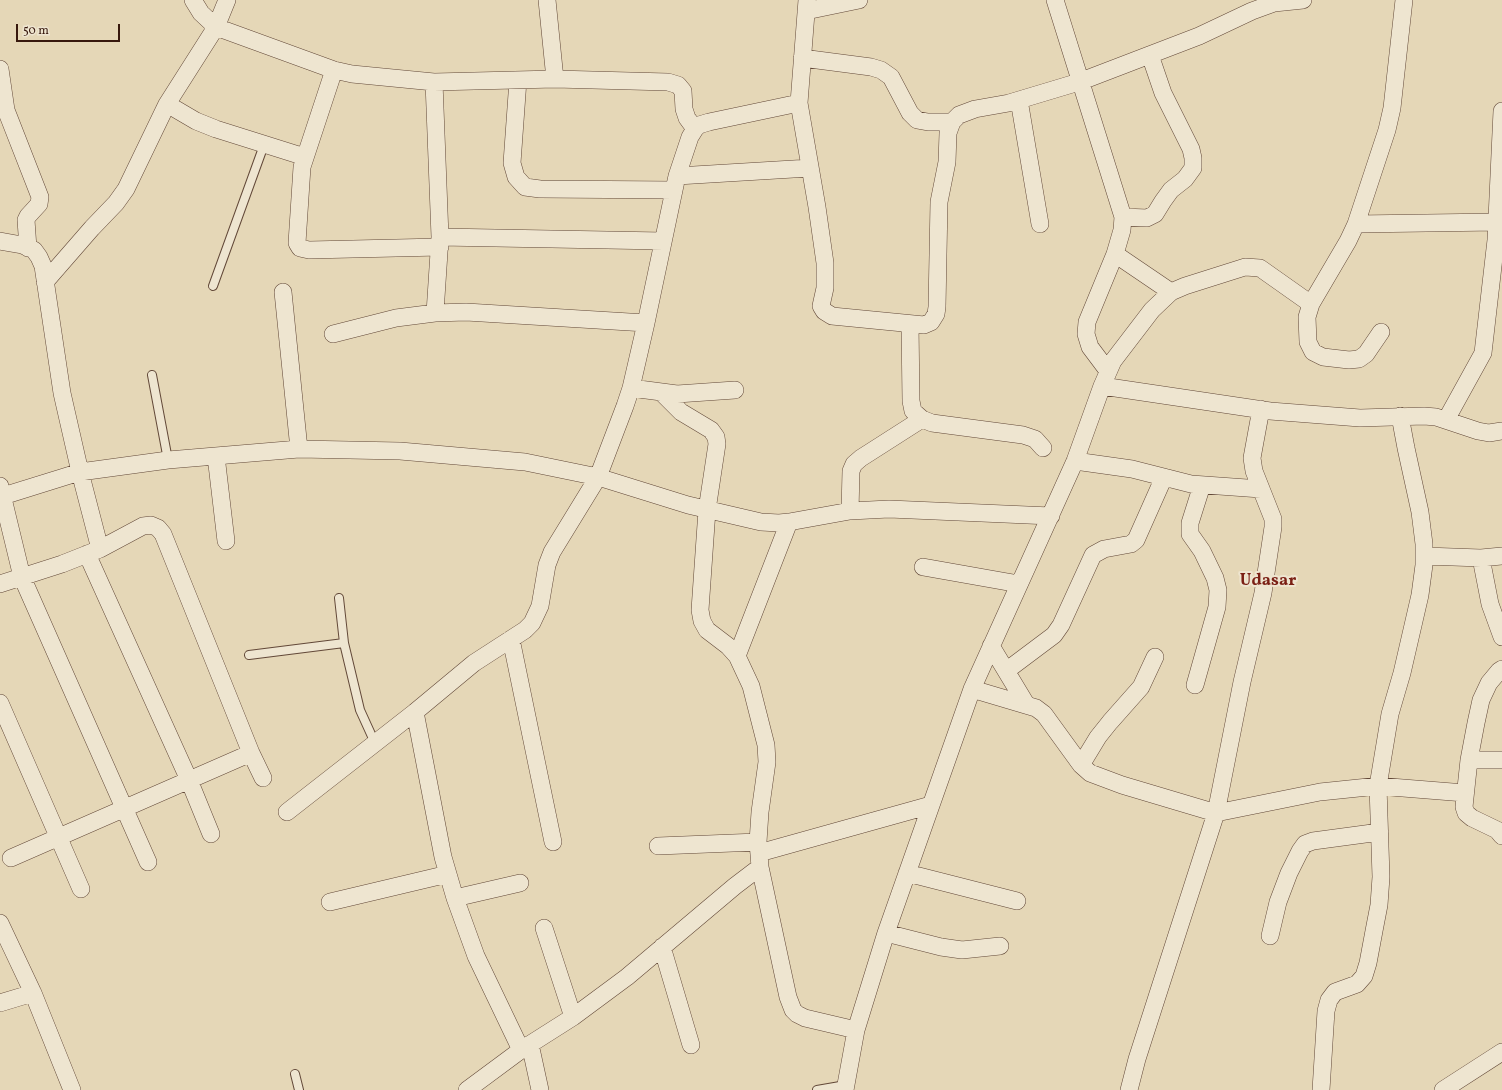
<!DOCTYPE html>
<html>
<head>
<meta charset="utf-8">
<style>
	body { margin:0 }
	#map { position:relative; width:1502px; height:1090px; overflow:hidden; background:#e5d7b7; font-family:Vollkorn,serif }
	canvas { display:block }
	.scale { position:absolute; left:16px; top:24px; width:104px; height:18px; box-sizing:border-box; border:2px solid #37180d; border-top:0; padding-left:5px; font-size:12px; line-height:14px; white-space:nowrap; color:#37180d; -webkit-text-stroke:3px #eee5d0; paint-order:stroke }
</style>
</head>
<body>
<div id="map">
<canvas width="1502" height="1090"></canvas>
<div class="scale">50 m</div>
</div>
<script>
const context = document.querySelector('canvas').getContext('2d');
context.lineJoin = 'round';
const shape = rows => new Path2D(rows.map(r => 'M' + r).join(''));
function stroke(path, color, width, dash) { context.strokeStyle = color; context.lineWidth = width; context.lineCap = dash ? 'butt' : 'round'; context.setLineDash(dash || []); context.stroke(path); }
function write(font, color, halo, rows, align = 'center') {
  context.font = font + ' Vollkorn,serif'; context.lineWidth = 4; context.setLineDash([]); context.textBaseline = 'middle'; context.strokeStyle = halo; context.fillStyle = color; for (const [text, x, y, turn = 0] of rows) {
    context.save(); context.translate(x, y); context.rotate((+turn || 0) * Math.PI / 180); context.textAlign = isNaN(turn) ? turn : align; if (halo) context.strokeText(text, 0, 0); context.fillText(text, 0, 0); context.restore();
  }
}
const service = shape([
	[213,286,264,145],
	[152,375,168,460],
	[339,598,344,643,360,710,375,743],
	[249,655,344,643],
	[295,1074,299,1090],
	[817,1090,846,1085]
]);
const minor = shape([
	[193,0,201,13,216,27,334,70,352,74,434,82,555,79,668,82,678,85,683,91,684,109,687,118,695,129],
	[547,0,555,79],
	[807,0,799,103,817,207,825,263,825,288,821,306,824,311,832,316,924,325,931,322,936,314,937,307,939,202,947,162,948,133,952,122,959,115,975,109,1009,103,1079,82,1199,36,1252,11,1274,3,1303,0],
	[1055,0,1123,217,1122,230,1115,254,1087,322,1086,334,1090,347,1108,371],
	[806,11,859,0],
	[802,58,871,67,881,70,891,77,910,113,917,120,928,122,952,122],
	[0,69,6,110,40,197,39,204,28,216,26,220,28,248],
	[334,70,302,167,297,243,300,248,309,250,440,247],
	[518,80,512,163,516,177,525,187,540,189,674,190],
	[434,82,440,237,435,313],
	[1019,100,1040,224],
	[167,104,196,121,216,129,305,157],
	[677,176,810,168],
	[1123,217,1147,218,1155,214,1163,201,1171,190,1185,179,1193,168,1193,158,1191,149,1163,93,1150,55],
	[1356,224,1497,222],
	[440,237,663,241],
	[0,241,22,245,34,250,39,257,43,266,62,393,80,472,100,549],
	[1115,254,1171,292],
	[45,282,92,228,116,203,126,189,167,104,216,27,227,0],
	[283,292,299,449],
	[910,324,911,401,913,411,922,419,932,423,1023,435,1035,439,1043,448],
	[1381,332,1366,354,1359,359,1349,360,1323,357,1313,352,1308,342,1307,317,1311,304,1348,241,1356,224,1387,130,1392,108,1404,0],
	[333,334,396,318,435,313,466,312,646,323],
	[1102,386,1270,411,1360,418,1424,416,1436,417,1478,431,1489,433,1502,431],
	[631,388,677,394,735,390],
	[662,393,681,412,711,430,716,437,717,444,707,510,700,610,702,621,707,630,728,646,737,656,751,686,766,745,767,762,760,812,758,842,760,867,788,997,793,1010,797,1014,805,1018,856,1030],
	[1446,420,1483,353,1496,240,1502,111],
	[216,456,226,541],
	[1075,461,1132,469,1191,484,1261,489],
	[0,486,22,577,148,862],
	[0,497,80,472,168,460,299,449,400,451,525,462,598,477,688,505,761,522,779,523,789,522,850,511,889,509,1051,516],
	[850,511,851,471,854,464,861,458,922,419],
	[87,554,189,780,211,834],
	[1425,556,1481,558,1502,556],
	[1481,558,1490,604,1502,637],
	[923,567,1019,584],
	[0,584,62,564,100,549,143,526,151,525,158,528,163,534,251,753,263,778],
	[511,639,553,842],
	[991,646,1026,704],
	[737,656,789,522],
	[1502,669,1499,671,1489,683,1481,700,1476,723,1469,760,1464,807,1466,813,1472,818,1497,830,1502,836],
	[1006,671,1054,635,1061,625,1093,555,1104,549,1131,544,1136,540,1164,477],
	[1195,685,1217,607,1218,590,1215,578,1202,551,1190,534,1190,523,1202,485],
	[972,689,1036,708,1044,714,1081,765,1090,773,1122,785,1216,813,1320,792,1378,786,1465,793],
	[0,703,81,889],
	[415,712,443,857,455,898,476,956,521,1050],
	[1469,760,1502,760],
	[1081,765,1098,737,1110,722,1141,687,1155,657],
	[287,812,415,712,474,663,525,630,532,623,540,606,547,565,552,552,598,477,625,406,631,388,646,323,677,176,690,137,695,129,699,125,709,122,799,103],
	[658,846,758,842],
	[759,853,931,805],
	[11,858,251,753],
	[907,873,1017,901],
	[455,898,520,883],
	[330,902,448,874],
	[0,923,33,993,72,1090],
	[544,928,573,1017],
	[886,933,941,947,962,950,1000,946],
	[1270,936,1278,902,1289,873,1300,851,1305,844,1313,841,1380,832],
	[662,947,691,1045],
	[0,1003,33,993],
	[530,1044,540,1090],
	[467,1090,521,1050,573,1017,627,977,735,886,760,867],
	[845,1090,856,1030,886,933,972,689,1075,461,1102,386,1113,361,1152,310,1171,292,1185,286,1245,267,1260,268,1311,304],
	[1129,1090,1137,1059,1216,813,1242,682,1263,593,1273,527,1273,519,1254,471,1252,458,1261,409],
	[1321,1090,1326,1011,1329,1000,1335,992,1357,984,1364,976,1368,963,1374,931,1379,905,1381,877,1378,786,1390,714,1402,673,1420,595,1424,565,1424,544,1420,512,1406,448,1400,416],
	[1443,1090,1502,1052]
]);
const quarterNames = [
	["Udasar",1268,582]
];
stroke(service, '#624838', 10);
stroke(minor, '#624838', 18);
stroke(service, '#eee5d0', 8);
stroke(minor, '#eee5d0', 17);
write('bold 17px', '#7a1f14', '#eee5d0', quarterNames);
</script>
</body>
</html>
